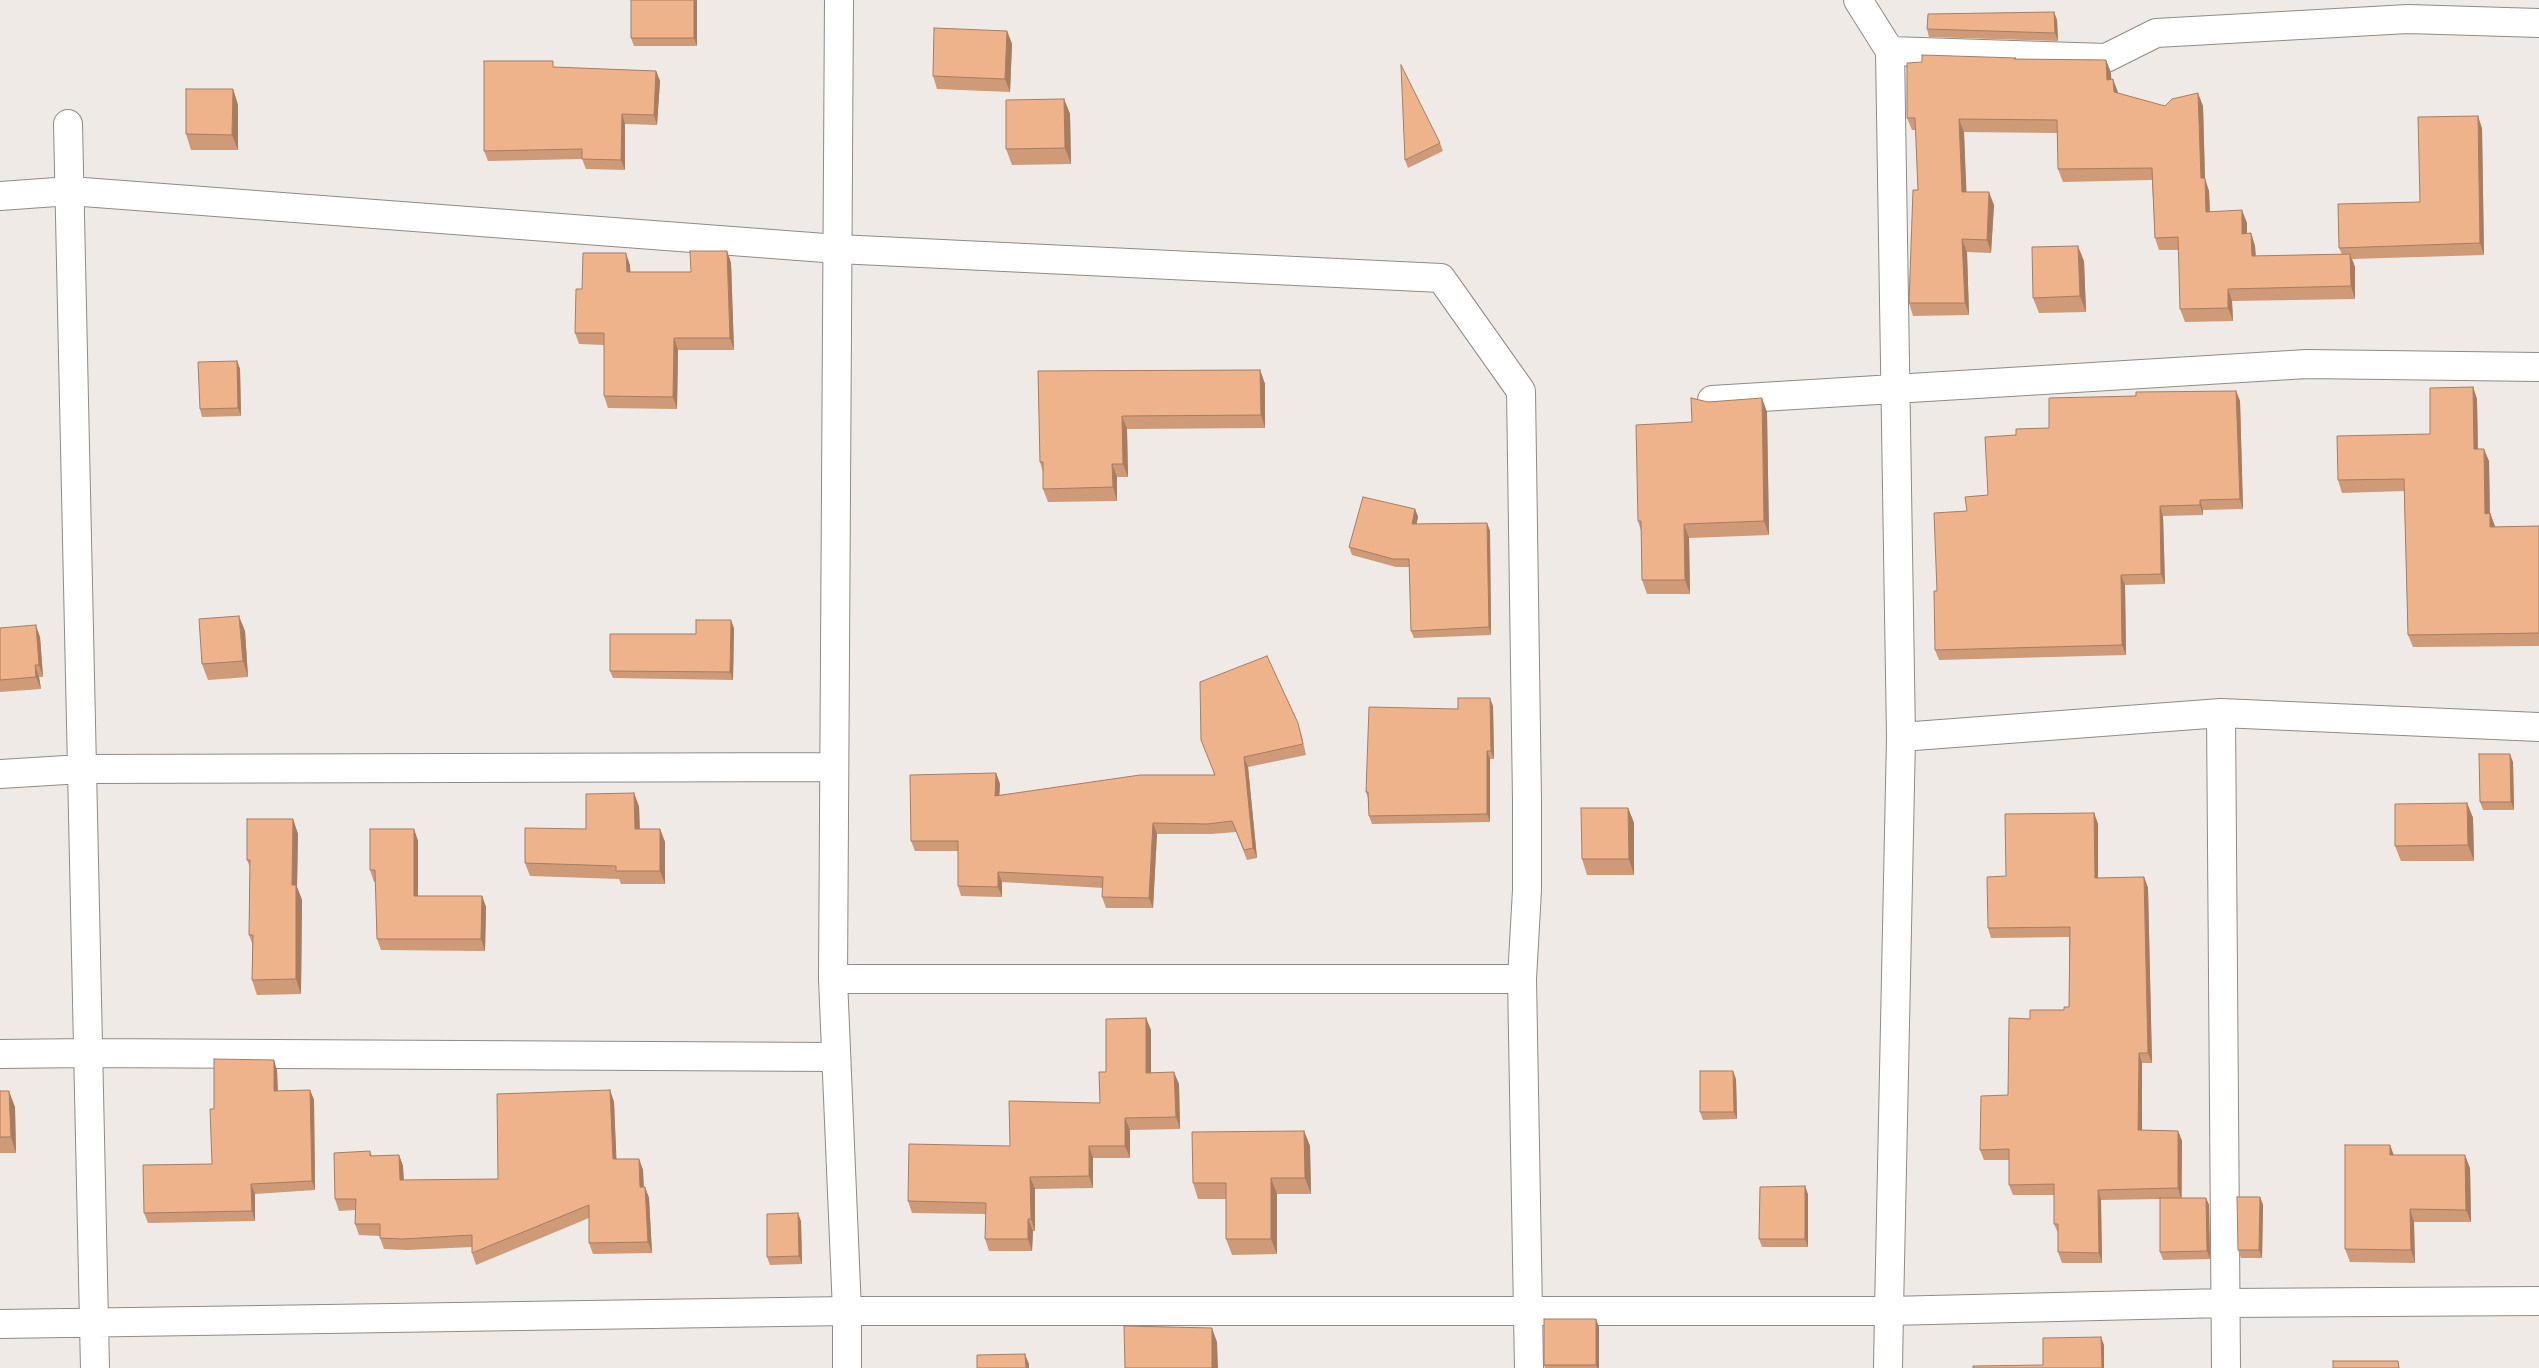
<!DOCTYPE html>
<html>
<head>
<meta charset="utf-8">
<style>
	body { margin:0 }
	canvas { display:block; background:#efeae6 }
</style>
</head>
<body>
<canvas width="2539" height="1368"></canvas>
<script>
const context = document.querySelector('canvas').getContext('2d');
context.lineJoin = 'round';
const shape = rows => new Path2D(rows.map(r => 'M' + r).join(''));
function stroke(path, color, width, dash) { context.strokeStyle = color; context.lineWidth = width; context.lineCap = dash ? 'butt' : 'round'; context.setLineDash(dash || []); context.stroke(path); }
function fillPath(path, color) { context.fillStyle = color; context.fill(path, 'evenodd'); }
const minor = shape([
	[1858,0,1890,51,2106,58,2156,33,2408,19,2539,23],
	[1890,51,1901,737],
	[68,124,95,1368],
	[0,196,70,191,838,249,1441,278,1521,391,1527,801,1527,890,1522,979,1529,1368],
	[1712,400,2307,364,2539,367],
	[2221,713,2226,1368],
	[0,774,82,769,834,767],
	[833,979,1522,979],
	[0,1054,88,1053,836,1057],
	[0,1324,847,1311,833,979,839,0],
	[847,1368,847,1311,1889,1311,1901,737,2221,713,2539,727],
	[1888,1368,1889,1311,2225,1303,2539,1301]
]);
const wall = shape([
	[697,1,697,46,634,46,631,38],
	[2054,12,2057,20,2058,41,1929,37,1927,29],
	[1007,31,1012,44,1010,92,937,89,933,76],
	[2016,59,2106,60,2111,73,2111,79,2118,93,2165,106,2203,106,2205,179,2209,191,2210,211,2247,223,2247,234,2251,233,2255,246,2256,256,2342,254,2339,248,2420,202,2482,128,2484,255,2352,259,2355,267,2355,299,2232,301,2233,321,2185,322,2180,309,2179,250,2159,250,2155,238,2152,180,2063,182,2058,169,2057,133,1964,132,1966,192,1994,205,1991,253,1967,252,1969,315,1913,316,1909,303,1918,190,1916,130,1912,130,1907,118],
	[555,67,656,71,660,81,657,125,625,124,625,170,586,169,582,159,488,161,484,151],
	[233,89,238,105,238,150,191,150,186,134],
	[1064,99,1070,114,1071,164,1012,165,1006,149],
	[1440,143,1443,151,1408,168,1405,160],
	[727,251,731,263,734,350,678,350,677,409,608,408,604,396,604,345,579,344,575,333,582,289,630,265,630,272,691,272],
	[2084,261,2086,312,2039,313,2033,298],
	[237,361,240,369,241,416,202,417,200,409],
	[1260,370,1265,384,1265,428,1127,429,1128,477,1117,477,1117,501,1048,502,1043,489,1043,472,1040,462,1038,371],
	[2473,387,2477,399,2478,449,2489,461,2490,513,2495,527,2539,526,2539,646,2413,647,2408,635,2404,491,2342,493,2338,480,2430,434],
	[2236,391,2240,401,2243,509,2203,510,2203,515,2163,516,2165,584,2125,585,2126,655,1939,660,1935,650,1937,591,1967,511,1988,495,2016,435,2049,428,2136,396],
	[1708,402,1767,412,1769,535,1689,538,1690,594,1647,594,1642,580,1641,531,1638,521,1692,422],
	[1415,509,1418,517,1416,524,1487,523,1490,531,1491,635,1414,638,1411,631,1410,567,1396,567,1352,555,1349,547],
	[0,628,40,637,43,677,39,677,41,689,0,692],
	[734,628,733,680,613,678,610,671,696,634],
	[245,631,248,677,208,680,202,664],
	[1200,682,1301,733,1306,755,1248,767,1257,858,1247,860,1236,832,1211,834,1157,834,1153,908,1106,908,1102,897,1103,888,1002,882,1002,897,961,896,958,886,958,851,915,851,911,841,996,773,1000,784,999,795,1214,775],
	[1493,706,1494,759,1490,759,1490,822,1372,824,1369,816,1368,798,1366,792,1458,709],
	[2513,762,2514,810,2483,810,2480,802],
	[2467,803,2473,818,2474,861,2401,861,2395,846],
	[639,806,640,829,660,829,665,842,665,884,621,884,619,879,530,876,525,863,586,829],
	[1628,808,1634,823,1634,875,1587,875,1582,859],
	[2094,813,2098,824,2098,878,2144,877,2148,888,2152,1063,2142,1063,2142,1130,2178,1131,2182,1141,2182,1198,2206,1198,2209,1205,2210,1259,2163,1260,2160,1252,2160,1199,2101,1200,2102,1263,2062,1263,2058,1252,2058,1233,2054,1224,2054,1195,2013,1195,2009,1185,2009,1160,1984,1160,1980,1150,2008,1095,2030,1019,2064,1010,2069,1007,2069,937,1991,938,1988,928,2006,876],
	[293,819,298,834,297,887,302,900,301,994,257,995,252,980,252,943,249,935,250,867,247,860],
	[414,829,418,841,418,896,482,896,486,907,485,951,381,950,377,939,376,882,374,882,370,870],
	[1146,1018,1151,1030,1151,1073,1179,1084,1180,1129,1130,1130,1130,1158,1093,1158,1093,1188,1035,1189,1035,1231,1033,1231,1032,1251,989,1251,985,1239,986,1214,912,1213,908,1201,1010,1146,1100,1103],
	[277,1070,278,1091,310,1090,314,1100,315,1190,255,1194,255,1221,148,1223,144,1213,212,1164,214,1109],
	[1736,1079,1737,1119,1703,1120,1700,1112],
	[610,1090,614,1102,616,1159,639,1159,643,1170,644,1187,645,1187,649,1198,652,1253,593,1254,589,1243,589,1218,476,1265,472,1253,472,1247,407,1250,384,1249,380,1238,380,1236,359,1235,355,1224,355,1210,339,1211,335,1199,370,1151,372,1156,399,1155,403,1166,404,1180,498,1179],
	[0,1091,15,1107,16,1153,0,1153],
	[1304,1131,1310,1146,1311,1194,1277,1194,1277,1254,1232,1255,1226,1239,1226,1199,1198,1199,1193,1183],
	[2390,1145,2394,1155,2470,1168,2471,1222,2414,1222,2415,1263,2350,1262,2345,1249],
	[1808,1194,1808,1247,1762,1247,1759,1239],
	[2260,1197,2263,1205,2262,1258,2241,1258,2238,1250],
	[801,1221,802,1264,770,1265,767,1257],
	[1599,1327,1599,1368,1545,1368,1544,1365]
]);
const shadedWall = shape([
	[694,0,697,0,697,46,694,38],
	[2054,12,2057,20,2058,41,2055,33],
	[1007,31,1012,44,1010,92,1005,79],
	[2106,60,2111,73,2112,92,2107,80],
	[656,71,660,81,657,125,654,115],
	[2113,79,2118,92,2118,104,2114,92],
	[233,89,238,105,238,150,232,135],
	[2198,93,2203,106,2205,179,2209,191,2210,224,2206,212,2201,178],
	[1064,99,1070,114,1071,164,1065,148],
	[622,114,625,124,625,170,621,160],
	[2478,116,2482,128,2484,255,2480,243],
	[1959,119,1964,132,1967,204,1962,192],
	[1989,192,1994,205,1991,253,1987,240],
	[2242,210,2247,223,2247,246,2242,234],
	[2251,233,2255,246,2256,269,2252,256],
	[1962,239,1967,252,1969,315,1965,303],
	[2078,246,2084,261,2086,312,2080,296],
	[727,251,731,263,734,350,730,338],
	[626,253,630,265,631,283,627,272],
	[2350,254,2355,267,2355,299,2351,286],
	[2228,289,2232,301,2233,321,2228,308],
	[674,338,678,350,677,409,673,397],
	[237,361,240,369,241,416,238,408],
	[1260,370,1265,384,1265,428,1261,415],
	[2473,387,2477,399,2478,462,2474,449],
	[2236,391,2240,401,2243,509,2240,499],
	[1762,398,1767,412,1769,535,1764,521],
	[1122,416,1127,429,1128,477,1123,464],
	[2484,449,2489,461,2490,526,2485,514],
	[1112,464,1117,477,1117,501,1113,487],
	[2200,500,2203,510,2203,515,2200,505],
	[2160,506,2163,516,2165,584,2161,574],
	[1415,509,1418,517,1415,532,1412,524],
	[2490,513,2495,526,2495,539,2490,527],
	[1487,523,1490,531,1491,635,1489,627],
	[1684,524,1689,538,1690,594,1685,580],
	[2121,575,2125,585,2126,655,2122,645],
	[239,616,245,631,248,677,243,661],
	[731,620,734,628,733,680,730,672],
	[36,625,40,637,43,677,39,665],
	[35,665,39,677,41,689,36,677],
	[1490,698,1493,706,1494,759,1491,751],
	[1487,751,1490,759,1490,822,1487,814],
	[2510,754,2513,762,2514,810,2511,802],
	[1244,757,1248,767,1257,858,1253,848],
	[996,773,1000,784,999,806,995,796],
	[634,793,639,806,640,842,635,829],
	[2467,803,2473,818,2474,861,2468,845],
	[1628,808,1634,823,1634,875,1629,859],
	[2094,813,2098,824,2098,889,2095,878],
	[293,819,298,834,297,887,302,900,301,994,296,979,292,885],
	[1153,823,1157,834,1153,908,1149,898],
	[414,829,418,841,418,908,414,896],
	[660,829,665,842,665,884,660,871],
	[998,872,1002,882,1002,897,998,887],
	[2144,877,2148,888,2152,1063,2148,1053],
	[482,896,486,907,485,951,481,939],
	[1146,1018,1151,1030,1151,1085,1146,1073],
	[2139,1053,2142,1063,2142,1141,2138,1130],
	[274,1060,277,1070,278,1101,274,1091],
	[1733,1071,1736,1079,1737,1119,1734,1112],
	[1174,1072,1179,1084,1180,1129,1176,1117],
	[310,1090,314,1100,315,1190,312,1181],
	[610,1090,614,1102,617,1170,613,1159],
	[9,1091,15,1107,16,1153,11,1137],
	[1125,1118,1130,1130,1130,1158,1125,1146],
	[1304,1131,1310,1146,1311,1194,1305,1178],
	[2178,1131,2182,1141,2181,1199,2178,1188],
	[2390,1145,2394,1157,2390,1155],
	[1089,1146,1093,1158,1093,1188,1089,1176],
	[399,1155,403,1166,404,1192,400,1180],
	[2465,1155,2470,1168,2471,1222,2466,1210],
	[639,1159,643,1170,644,1198,640,1187],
	[1030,1177,1035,1189,1035,1231,1031,1219],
	[1271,1178,1277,1194,1277,1254,1271,1239],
	[251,1184,255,1194,255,1221,252,1211],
	[1805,1186,1808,1194,1808,1247,1805,1239],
	[645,1187,649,1198,652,1253,648,1242],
	[2098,1190,2101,1200,2102,1263,2099,1253],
	[2260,1197,2263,1205,2262,1258,2259,1250],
	[2206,1198,2209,1205,2210,1259,2207,1251],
	[2410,1209,2414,1222,2415,1263,2411,1250],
	[798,1213,801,1221,802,1264,799,1256],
	[1028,1219,1033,1231,1032,1251,1028,1239],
	[1596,1319,1599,1327,1599,1368,1597,1368,1596,1365],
	[1212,1328,1217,1342,1218,1368,1212,1368],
	[2101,1337,2104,1345,2104,1368,2102,1368],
	[1025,1354,1029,1364,1029,1368,1026,1368]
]);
const building = shape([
	[631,0,694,0,694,38,631,38,631,0],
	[2054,12,2055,33,1927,29,1928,14,2054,12],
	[934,28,1007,31,1005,79,933,76,934,28],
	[1922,55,2016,58,2014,59,2106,60,2107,80,2113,79,2114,92,2165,106,2172,99,2198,93,2201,178,2205,178,2206,212,2242,210,2242,234,2251,233,2252,256,2350,254,2351,286,2228,289,2228,308,2180,309,2178,237,2155,238,2152,168,2058,169,2057,120,1959,119,1962,192,1989,192,1987,240,1962,239,1965,303,1909,303,1913,190,1918,190,1915,118,1907,118,1907,63,1922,62,1922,55],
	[484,61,553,61,553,67,656,71,654,115,622,114,621,160,582,159,582,149,484,151,484,61],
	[1401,65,1440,143,1405,160,1401,65],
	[186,89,233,89,232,135,186,134,186,89],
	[1064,99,1065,148,1006,149,1006,100,1064,99],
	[2478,116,2480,243,2339,248,2338,204,2420,202,2418,117,2478,116],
	[2078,246,2080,296,2033,298,2032,247,2078,246],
	[690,251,727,251,730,338,674,338,673,397,604,396,604,333,575,333,576,289,582,289,583,253,626,253,627,272,691,272,690,251],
	[237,361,238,408,200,409,198,362,237,361],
	[1260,370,1261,415,1122,416,1123,464,1112,464,1113,487,1043,489,1043,462,1040,462,1038,371,1260,370],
	[2473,387,2474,449,2484,449,2485,514,2490,513,2490,527,2539,526,2539,633,2408,635,2404,479,2338,480,2337,436,2430,434,2430,388,2473,387],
	[2236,391,2240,499,2200,500,2200,505,2160,506,2161,574,2121,575,2122,645,1935,650,1934,591,1937,591,1934,513,1967,511,1965,497,1988,495,1985,437,2016,435,2016,429,2049,428,2049,398,2136,396,2136,392,2236,391],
	[1691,398,1708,402,1762,398,1764,521,1684,524,1685,580,1642,580,1641,521,1638,521,1636,425,1692,422,1691,398],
	[1363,497,1415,509,1412,524,1487,523,1489,627,1411,631,1409,559,1393,559,1349,547,1363,497],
	[239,616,243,661,202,664,199,619,239,616],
	[696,620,731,620,730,672,610,671,610,634,696,634,696,620],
	[36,625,39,665,35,665,36,677,0,680,0,628,36,625],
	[1267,656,1298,723,1303,744,1244,757,1253,848,1244,850,1232,821,1207,824,1153,823,1149,898,1102,897,1103,877,998,872,998,887,958,886,958,841,911,841,910,775,996,773,995,796,1140,775,1215,775,1201,740,1200,682,1267,656],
	[1458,698,1490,698,1491,751,1487,751,1487,814,1369,816,1368,792,1366,792,1369,707,1458,709,1458,698],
	[2479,754,2510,754,2511,802,2480,802,2479,754],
	[634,793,635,829,660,829,660,871,616,871,616,866,525,863,525,828,586,829,586,794,634,793],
	[2467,803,2468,845,2395,846,2395,804,2467,803],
	[1581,808,1628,808,1629,859,1582,859,1581,808],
	[2094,813,2095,878,2144,877,2148,1053,2139,1053,2138,1130,2178,1131,2178,1188,2098,1190,2099,1253,2058,1252,2058,1224,2054,1224,2054,1184,2009,1185,2009,1149,1980,1150,1981,1096,2008,1095,2009,1018,2030,1019,2030,1010,2064,1010,2064,1007,2069,1007,2070,927,1988,928,1987,877,2006,876,2005,814,2094,813],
	[247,819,293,819,292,885,296,885,296,979,252,980,253,935,249,935,250,860,247,860,247,819],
	[370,829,414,829,414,896,482,896,481,939,377,939,375,870,370,870,370,829],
	[1146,1018,1146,1073,1174,1072,1176,1117,1125,1118,1125,1146,1089,1146,1089,1176,1030,1177,1031,1219,1028,1219,1028,1239,985,1239,986,1203,908,1201,909,1144,1010,1146,1009,1101,1100,1103,1099,1072,1106,1072,1106,1019,1146,1018],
	[214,1059,274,1060,274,1091,310,1090,312,1181,251,1184,252,1211,144,1213,143,1165,212,1164,210,1109,214,1109,214,1059],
	[1700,1071,1733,1071,1734,1112,1700,1112,1700,1071],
	[610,1090,613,1159,639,1159,640,1187,645,1187,648,1242,589,1243,589,1205,472,1253,472,1235,402,1239,380,1238,380,1224,355,1224,356,1199,335,1199,334,1153,370,1151,370,1156,399,1155,400,1180,498,1179,497,1094,610,1090],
	[0,1091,9,1091,11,1137,0,1137,0,1091],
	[1304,1131,1305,1178,1271,1178,1271,1239,1226,1239,1226,1183,1193,1183,1192,1132,1304,1131],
	[2345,1145,2390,1145,2390,1155,2465,1155,2466,1210,2410,1209,2411,1250,2345,1249,2345,1145],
	[1805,1186,1805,1239,1759,1239,1760,1187,1805,1186],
	[2237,1197,2260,1197,2259,1250,2238,1250,2237,1197],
	[2160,1198,2206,1198,2207,1251,2160,1252,2160,1198],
	[798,1213,799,1256,767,1257,767,1214,798,1213],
	[1544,1319,1596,1319,1596,1365,1544,1365,1544,1319],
	[1124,1326,1212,1328,1212,1368,1125,1368,1124,1326],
	[2101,1337,2102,1368,1973,1368,1973,1366,2043,1365,2043,1338,2101,1337],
	[1025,1354,1026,1368,977,1368,977,1355,1025,1354],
	[2333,1361,2398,1361,2399,1368,2333,1368,2333,1361]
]);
stroke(minor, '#8f8b88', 30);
stroke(minor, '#fff', 28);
fillPath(wall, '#ce9a78');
fillPath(shadedWall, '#a77d62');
fillPath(building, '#efb38c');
stroke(building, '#a77d62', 1);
</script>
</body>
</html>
